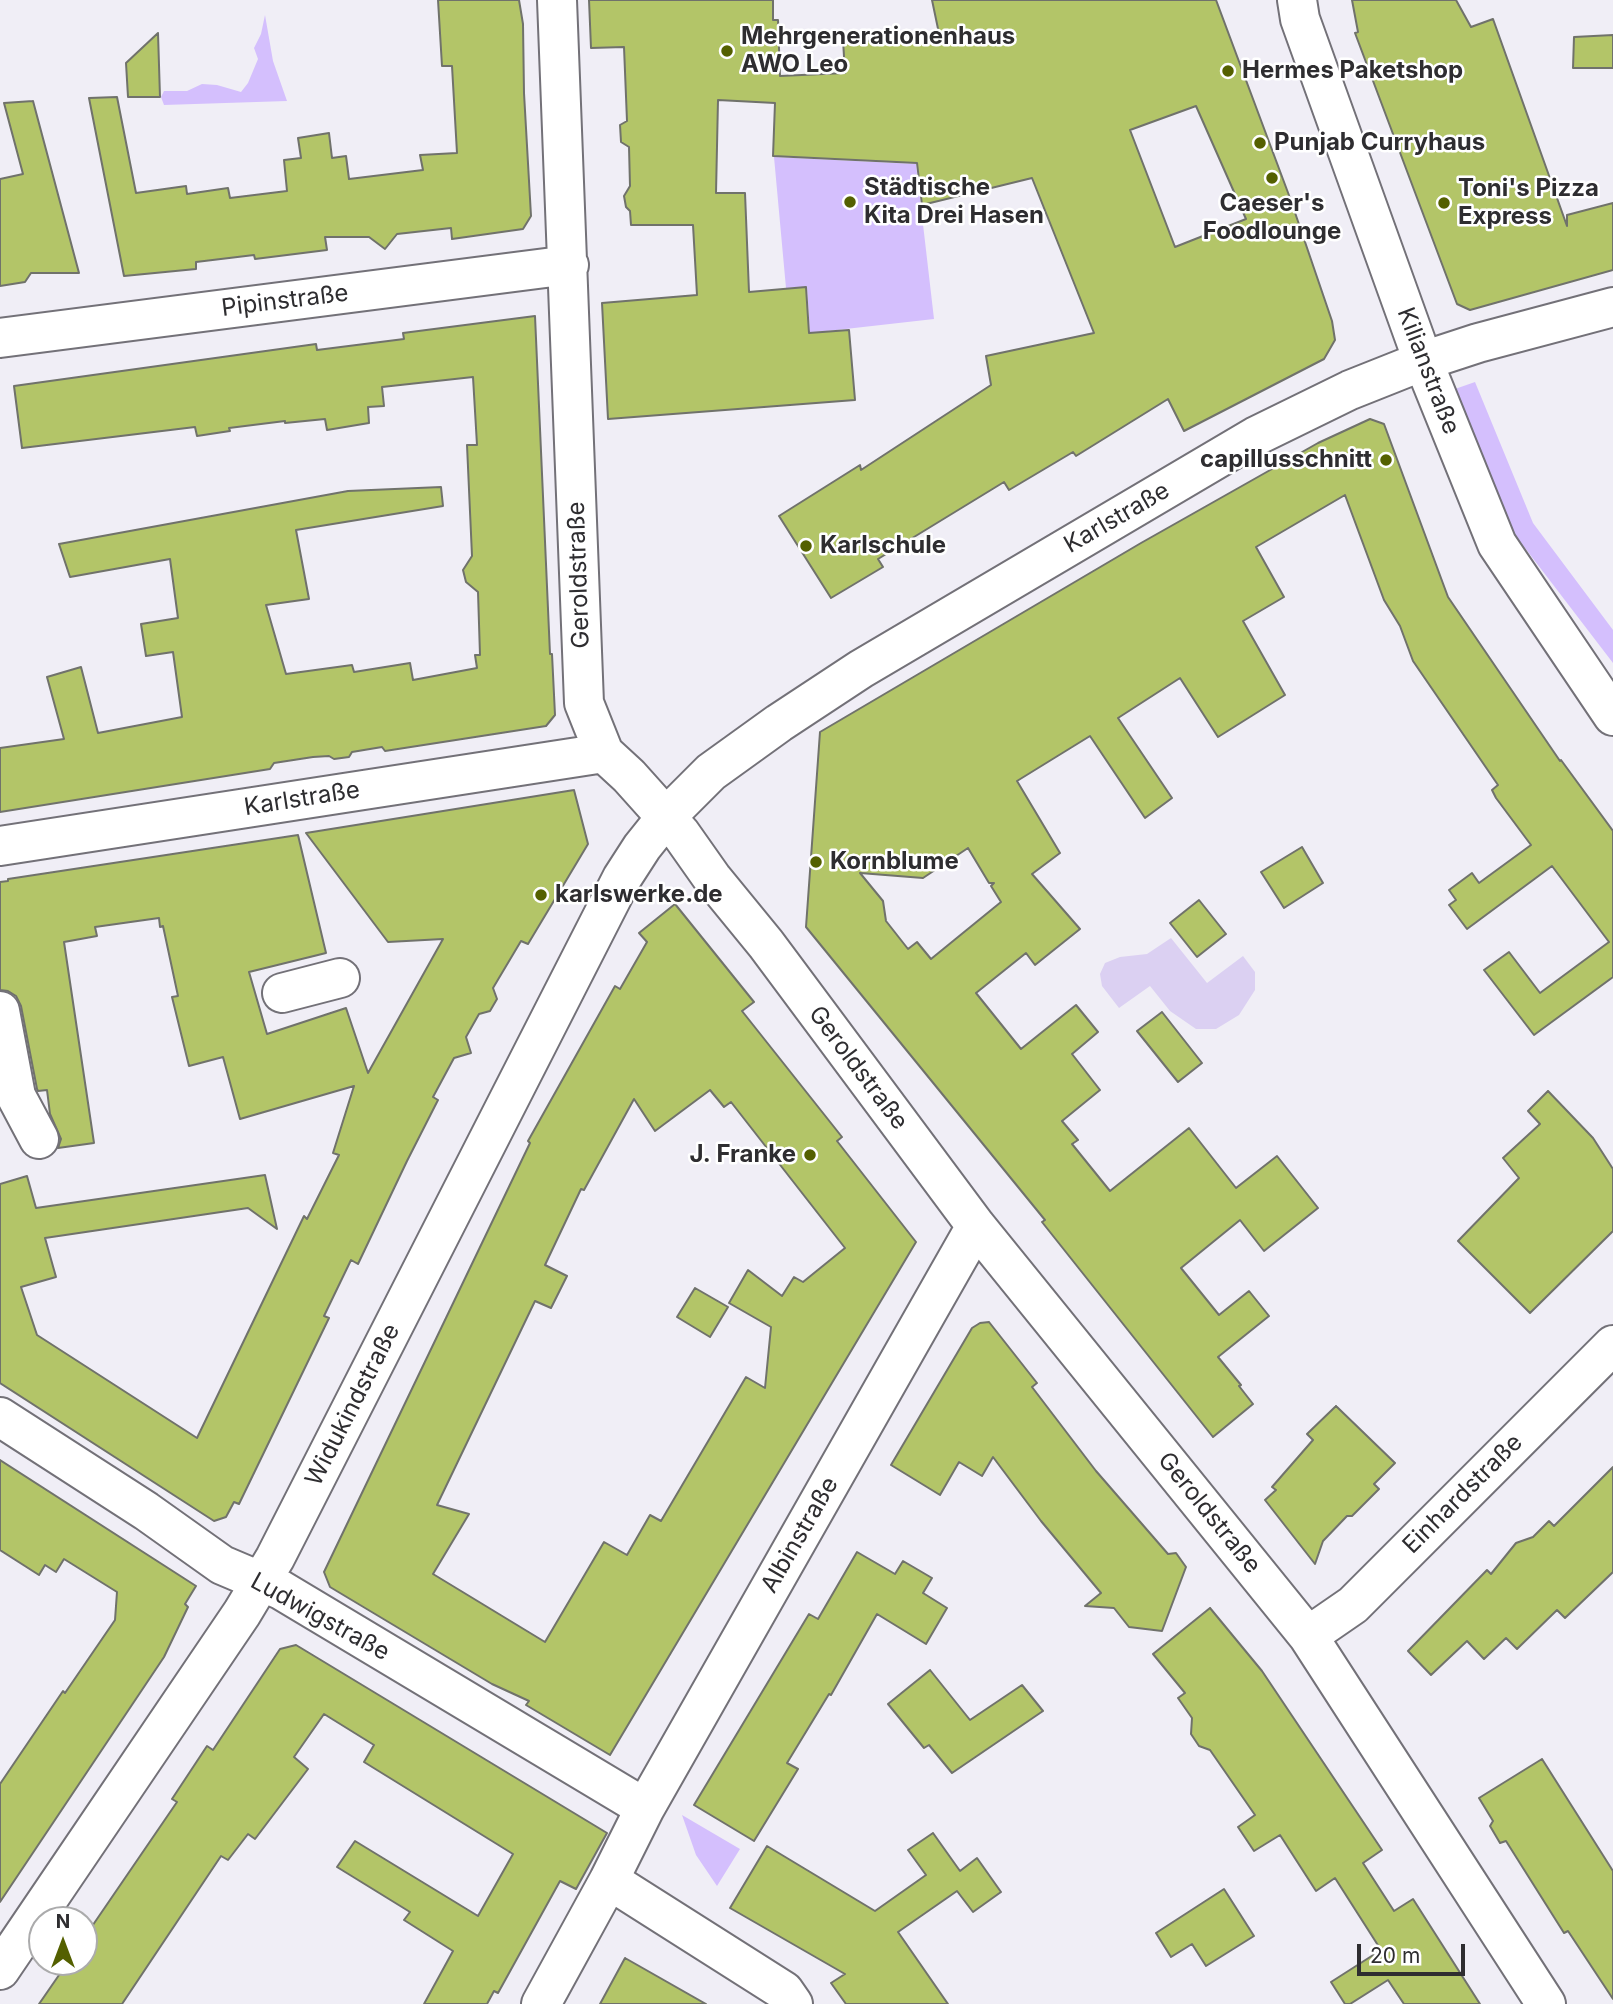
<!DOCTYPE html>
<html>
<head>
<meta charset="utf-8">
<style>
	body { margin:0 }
	#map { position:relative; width:1613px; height:2004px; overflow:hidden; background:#f0eef6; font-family:Inter,sans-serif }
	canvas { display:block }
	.north { position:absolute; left:28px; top:1906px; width:70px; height:70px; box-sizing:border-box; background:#fff; border:2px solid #ababac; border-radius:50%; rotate:0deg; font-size:19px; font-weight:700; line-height:28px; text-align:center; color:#2e2d30 }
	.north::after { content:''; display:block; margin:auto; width:24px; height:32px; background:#546000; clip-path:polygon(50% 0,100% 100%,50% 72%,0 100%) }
	.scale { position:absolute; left:1357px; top:1944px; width:108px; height:32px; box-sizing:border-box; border:4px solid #2e2d30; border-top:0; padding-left:9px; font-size:21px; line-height:24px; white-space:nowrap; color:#2e2d30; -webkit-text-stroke:5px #fff; paint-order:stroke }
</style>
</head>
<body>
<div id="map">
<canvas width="1613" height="2004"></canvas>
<div class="north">N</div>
<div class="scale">20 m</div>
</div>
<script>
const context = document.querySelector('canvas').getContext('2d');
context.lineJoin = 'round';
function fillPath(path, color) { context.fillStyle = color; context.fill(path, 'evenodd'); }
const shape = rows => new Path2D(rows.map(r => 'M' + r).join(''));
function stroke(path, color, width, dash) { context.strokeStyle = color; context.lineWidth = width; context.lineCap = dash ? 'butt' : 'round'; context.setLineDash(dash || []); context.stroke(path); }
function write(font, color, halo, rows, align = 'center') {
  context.font = font + ' Inter,sans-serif'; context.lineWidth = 5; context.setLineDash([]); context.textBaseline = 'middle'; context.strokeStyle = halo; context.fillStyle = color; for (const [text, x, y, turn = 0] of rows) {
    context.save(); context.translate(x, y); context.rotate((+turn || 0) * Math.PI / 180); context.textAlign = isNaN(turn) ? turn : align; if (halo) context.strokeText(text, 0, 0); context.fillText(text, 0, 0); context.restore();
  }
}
const green = shape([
	[265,15,273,61,287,101,164,105,161,97,164,91,187,91,202,84,217,85,241,92,248,83,258,59,254,48,261,34],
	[774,157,916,164,934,319,810,333,807,287,786,288],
	[1475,382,1533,523,1613,630,1613,663,1515,535,1455,389],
	[682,1815,740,1849,717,1886,696,1855]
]);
const water = shape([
	[1171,938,1207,983,1243,956,1255,972,1255,990,1239,1015,1216,1029,1196,1029,1170,1011,1150,986,1119,1008,1102,986,1100,974,1105,963,1120,957,1147,954]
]);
const building = shape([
	[438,0,519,0,523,24,524,93,531,216,523,229,452,239,451,228,397,234,385,249,369,237,325,237,327,250,255,259,254,255,196,262,196,269,124,276,89,98,117,97,136,193,186,186,187,194,228,188,230,198,287,191,284,160,301,158,298,138,329,133,332,158,346,156,349,179,423,170,420,155,457,153,452,66,442,66,438,0],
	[589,0,773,0,773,20,778,20,780,76,845,73,843,40,941,43,932,0,1216,0,1290,198,1332,321,1335,340,1324,359,1184,431,1168,399,1076,456,1073,452,1009,490,1004,482,878,559,883,567,831,598,779,516,860,465,861,470,991,385,986,356,1094,333,1032,178,922,205,917,163,773,156,775,103,718,100,716,193,745,193,749,292,806,287,809,333,849,330,855,400,608,419,602,303,697,295,693,225,631,225,630,211,626,207,624,196,630,186,629,147,621,142,620,125,627,121,624,47,591,48,589,0],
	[1196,106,1246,219,1175,247,1130,130,1196,106],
	[1352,0,1456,0,1471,27,1493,19,1567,226,1567,215,1613,203,1613,270,1470,310,1457,304,1355,33,1358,32,1352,0],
	[158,33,160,97,128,97,126,63,158,33],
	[1613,35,1613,68,1573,68,1574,37,1613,35],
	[33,101,79,273,31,273,25,282,0,286,0,179,23,174,4,103,33,101],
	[535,316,550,654,552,654,555,715,546,726,385,751,382,747,352,752,349,757,334,759,329,756,313,757,274,763,270,769,0,812,0,748,64,739,47,677,81,667,98,733,182,717,173,652,146,656,141,624,178,618,170,559,70,577,59,544,348,491,441,487,443,506,296,530,309,599,266,605,286,674,352,665,354,672,410,663,413,680,477,668,475,655,480,655,478,592,466,582,463,570,472,556,467,445,477,445,473,377,382,387,384,406,368,407,369,423,327,430,325,419,285,423,285,421,229,428,230,431,197,436,195,427,22,448,14,386,316,344,317,350,404,339,403,333,535,316],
	[1370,419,1384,424,1448,597,1560,761,1561,760,1613,831,1613,977,1534,1035,1484,970,1509,952,1540,993,1609,942,1552,866,1467,929,1449,905,1456,900,1449,890,1472,873,1479,883,1531,845,1496,798,1492,790,1498,785,1413,661,1400,626,1384,600,1345,495,1256,547,1284,597,1243,621,1285,695,1218,737,1180,678,1118,718,1172,798,1145,818,1090,736,1017,781,1060,853,1032,874,1080,929,1035,965,1026,953,976,993,1021,1049,1076,1005,1098,1032,1072,1054,1100,1090,1062,1121,1078,1140,1072,1144,1110,1191,1189,1128,1236,1188,1277,1156,1318,1208,1264,1251,1240,1220,1181,1268,1219,1315,1249,1291,1269,1316,1218,1357,1241,1385,1239,1386,1253,1404,1213,1437,1042,1222,1045,1220,806,927,820,732,1141,543,1318,443,1370,419],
	[968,848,989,883,994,883,991,886,1001,902,931,959,917,942,908,949,886,921,883,901,860,873,923,878,968,848],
	[574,790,588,844,528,944,521,941,493,988,497,999,490,1011,479,1014,466,1037,471,1053,454,1058,433,1097,438,1100,407,1161,358,1264,351,1260,324,1316,329,1318,239,1504,234,1502,226,1517,214,1521,0,1383,0,1184,27,1176,36,1208,265,1175,277,1229,248,1208,45,1238,56,1277,21,1287,37,1335,197,1438,304,1216,307,1219,339,1155,333,1153,354,1086,240,1119,223,1057,189,1066,172,997,178,996,163,926,160,927,159,918,95,927,97,936,64,942,94,1143,58,1148,61,1139,50,1114,47,1090,38,1091,37,1089,21,1006,16,996,8,991,0,990,0,882,8,881,8,879,298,835,326,953,249,972,267,1034,346,1008,368,1073,443,939,388,942,306,833,574,790],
	[1302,847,1323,883,1284,908,1261,872,1302,847],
	[1199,900,1226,934,1197,957,1170,923,1199,900],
	[675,904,754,1002,742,1011,842,1137,837,1141,916,1242,610,1755,526,1705,529,1701,492,1684,330,1587,324,1572,530,1143,528,1141,615,986,620,989,647,942,639,933,675,904],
	[710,1090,724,1107,731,1102,845,1248,803,1282,794,1277,782,1296,748,1270,729,1303,771,1327,765,1388,746,1377,661,1521,650,1515,627,1555,604,1542,545,1642,433,1574,469,1514,437,1505,535,1301,551,1308,567,1276,545,1265,581,1189,584,1190,634,1099,655,1131,710,1090],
	[1162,1012,1202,1063,1178,1082,1137,1031,1162,1012],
	[1548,1091,1593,1138,1613,1169,1613,1231,1530,1313,1458,1241,1519,1178,1503,1158,1540,1124,1528,1111,1548,1091],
	[695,1288,728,1307,710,1337,677,1317,695,1288],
	[989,1322,1037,1383,1032,1387,1096,1471,1168,1554,1176,1553,1186,1567,1162,1631,1129,1627,1114,1608,1085,1606,1101,1593,1041,1521,993,1457,982,1476,959,1462,940,1495,891,1465,972,1328,980,1323,989,1322],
	[1336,1406,1395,1463,1374,1484,1379,1489,1352,1516,1347,1516,1323,1541,1315,1564,1265,1500,1276,1490,1272,1487,1313,1440,1307,1434,1336,1406],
	[0,1460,196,1586,185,1604,188,1607,164,1657,0,1902,0,1784,63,1691,65,1693,115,1620,117,1592,64,1559,56,1572,45,1565,39,1575,0,1550,0,1460],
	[1613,1467,1613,1572,1565,1618,1557,1610,1517,1649,1506,1638,1484,1659,1467,1641,1431,1675,1408,1651,1487,1570,1491,1574,1516,1543,1533,1537,1549,1521,1554,1526,1613,1467],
	[857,1552,895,1574,903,1561,932,1578,923,1593,947,1608,926,1644,877,1614,831,1695,829,1694,787,1763,798,1769,754,1841,694,1805,809,1614,818,1619,857,1552],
	[1210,1608,1262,1671,1382,1850,1363,1863,1394,1911,1413,1899,1480,2004,1404,2004,1388,1980,1350,2004,1345,2004,1331,1982,1381,1950,1335,1878,1316,1891,1280,1835,1254,1851,1238,1827,1255,1815,1210,1750,1199,1746,1191,1734,1192,1718,1178,1698,1185,1693,1153,1654,1210,1608],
	[296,1645,607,1833,576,1889,560,1881,498,1993,494,1991,487,2004,424,2004,453,1951,404,1920,410,1912,337,1867,355,1841,478,1916,513,1854,364,1762,374,1745,324,1714,294,1757,308,1769,255,1839,248,1834,228,1860,221,1856,122,2004,39,2004,68,1962,84,1962,84,1938,177,1802,172,1799,207,1746,213,1750,280,1649,296,1645],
	[930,1670,970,1720,1022,1685,1043,1711,952,1773,929,1745,924,1748,888,1704,930,1670],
	[1542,1759,1613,1871,1613,1999,1568,1931,1564,1933,1506,1841,1500,1843,1490,1826,1493,1821,1479,1798,1542,1759],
	[933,1833,960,1871,977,1858,1001,1892,973,1912,957,1891,898,1932,948,2004,846,2004,831,1983,845,1974,730,1908,767,1846,875,1911,926,1875,908,1850,933,1833],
	[1224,1889,1254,1936,1206,1966,1192,1944,1171,1957,1156,1933,1224,1889],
	[625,1958,706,2004,600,2004,625,1958]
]);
const minor = shape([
	[557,0,584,703,604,753,629,776,681,834,712,878,766,944,976,1226,1308,1636,1546,2004],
	[1297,0,1300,19,1423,361,1497,544,1613,716],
	[0,338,569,265],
	[0,846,604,753],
	[282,993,340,978],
	[0,1011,16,1096,39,1139],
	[0,1417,146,1511,222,1565,281,1590,645,1808],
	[1308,1636,1353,1605,1613,1345],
	[0,1970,242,1613,275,1558,622,878,642,847,666,817,711,772,779,723,861,669,1256,436,1350,390,1423,361,1478,343,1613,307],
	[541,2004,609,1880],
	[793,2004,784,1991,609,1880,645,1808,976,1226]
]);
const markers = [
	[727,51,7,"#546000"],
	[1228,71,7,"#546000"],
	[1260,143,7,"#546000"],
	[1272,178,7,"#546000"],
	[850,202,7,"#546000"],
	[1444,203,7,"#546000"],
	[1386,460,7,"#546000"],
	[806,546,7,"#546000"],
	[816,862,7,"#546000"],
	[541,895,7,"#546000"],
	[810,1155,7,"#546000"]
];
const poiNames = [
	["Mehrgenerationenhaus",741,37],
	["AWO Leo",741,65],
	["Hermes Paketshop",1242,71],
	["Punjab Curryhaus",1274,143],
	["Städtische",864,188],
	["Kita Drei Hasen",864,216],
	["Toni's Pizza",1458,189],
	["Express",1458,217],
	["Caeser's",1272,204,"center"],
	["Foodlounge",1272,232,"center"],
	["capillusschnitt",1372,460,"right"],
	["Karlschule",820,546],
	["Kornblume",830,862],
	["karlswerke.de",555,895],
	["J. Franke",796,1155,"right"]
];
const streetNames = [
	["Pipinstraße",285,301,-7],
	["Kilianstraße",1428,371,69],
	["Karlstraße",1117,518,-30],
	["Geroldstraße",579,575,-92],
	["Karlstraße",302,799,-9],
	["Geroldstraße",858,1068,53],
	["Widukindstraße",353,1405,-63],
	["Einhardstraße",1463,1494,-45],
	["Geroldstraße",1209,1513,51],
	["Albinstraße",800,1535,-60],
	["Ludwigstraße",320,1617,29]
];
fillPath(green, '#d4bffd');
fillPath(water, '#dbd0f2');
fillPath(building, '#b3c568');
stroke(building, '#70726b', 2);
stroke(minor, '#737178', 42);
stroke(minor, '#fff', 38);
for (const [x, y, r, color] of markers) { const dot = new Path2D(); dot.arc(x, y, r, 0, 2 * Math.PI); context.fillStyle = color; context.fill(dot); stroke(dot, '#fff', 2.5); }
write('bold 24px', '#2e2d30', '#fff', poiNames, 'left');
write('24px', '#2e2d30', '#fff', streetNames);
</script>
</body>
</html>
